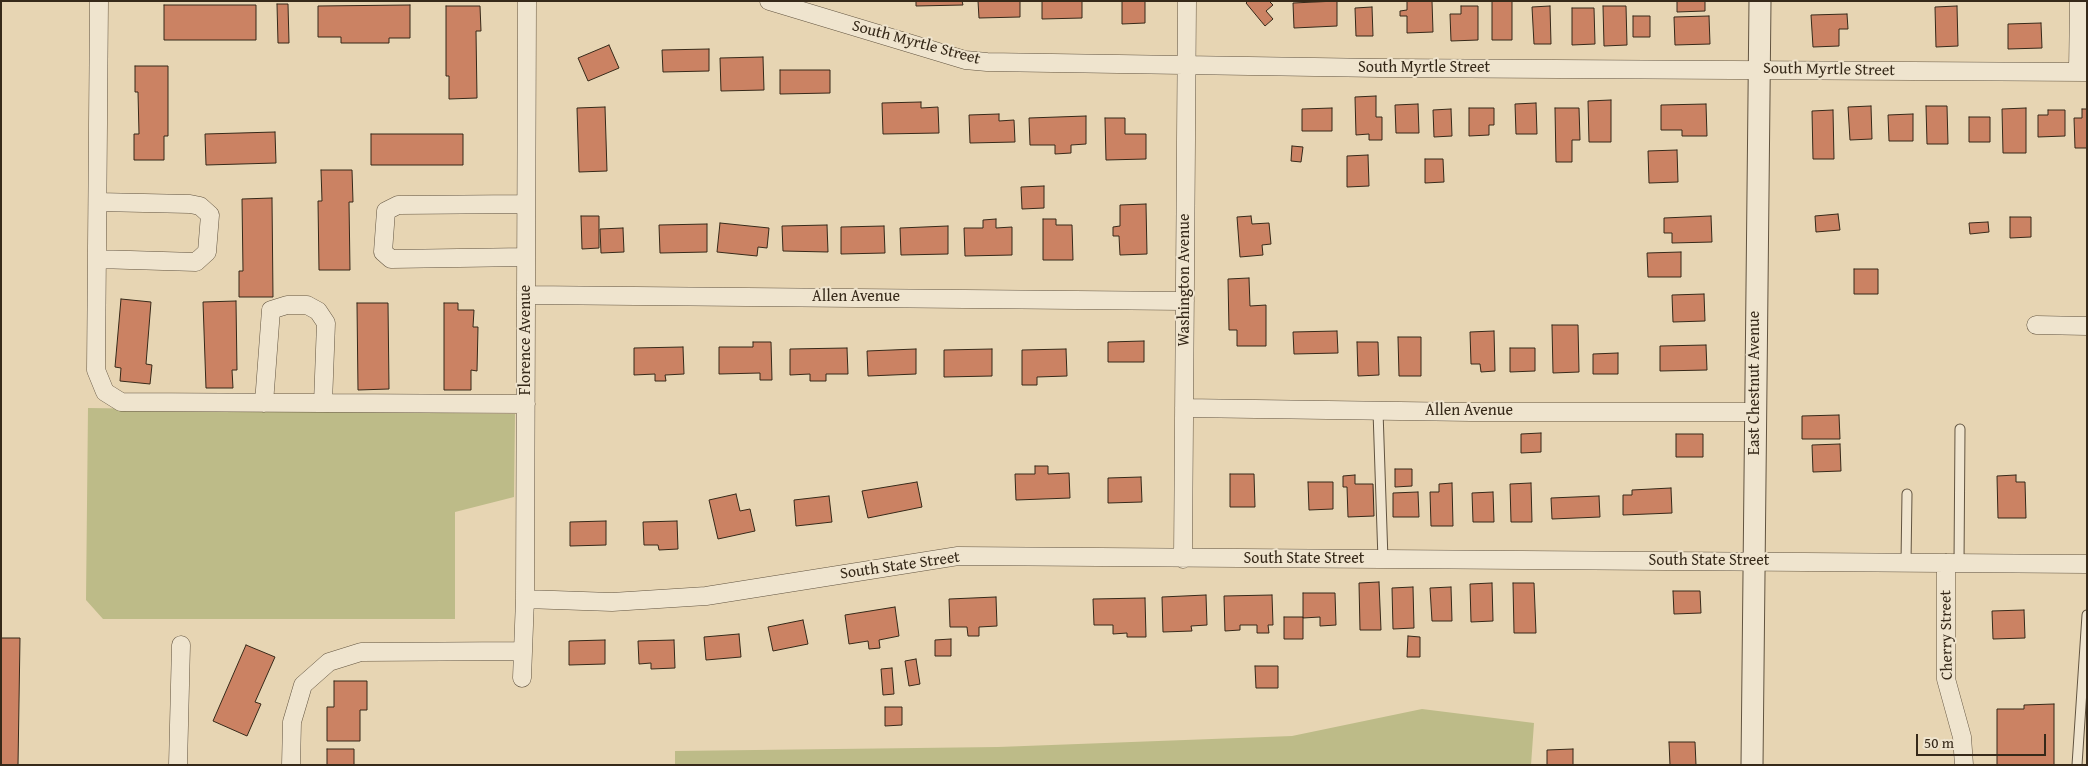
<!DOCTYPE html>
<html>
<head>
<meta charset="utf-8">
<style>
	body { margin:0 }
	#map { position:relative; width:2088px; height:766px; overflow:hidden; background:#e7d5b3; font-family:"Gentium Book Plus",serif }
	canvas { display:block }
	.frame { position:absolute; inset:0; border:2px solid #362919; pointer-events:none }
	.scale { position:absolute; left:1916px; top:734px; width:130px; height:22px; box-sizing:border-box; border:2px solid #362919; border-top:0; padding-left:6px; font-size:15px; line-height:18px; white-space:nowrap; color:#362919; -webkit-text-stroke:4px #efe4ce; paint-order:stroke }
</style>
</head>
<body>
<div id="map">
<canvas width="2088" height="766"></canvas>
<div class="frame"></div>
<div class="scale">50 m</div>
</div>
<script>
const context = document.querySelector('canvas').getContext('2d');
context.lineJoin = 'round';
function fillPath(path, color) { context.fillStyle = color; context.fill(path, 'evenodd'); }
const shape = rows => new Path2D(rows.map(r => 'M' + r).join(''));
function stroke(path, color, width, dash) { context.strokeStyle = color; context.lineWidth = width; context.lineCap = dash ? 'butt' : 'round'; context.setLineDash(dash || []); context.stroke(path); }
function write(font, color, halo, rows, align = 'center') {
  context.font = font + ' "Gentium Book Plus",serif'; context.lineWidth = 4; context.setLineDash([]); context.textBaseline = 'middle'; context.strokeStyle = halo; context.fillStyle = color; for (const [text, x, y, turn = 0] of rows) {
    context.save(); context.translate(x, y); context.rotate((+turn || 0) * Math.PI / 180); context.textAlign = isNaN(turn) ? turn : align; if (halo) context.strokeText(text, 0, 0); context.fillText(text, 0, 0); context.restore();
  }
}
const green = shape([
	[88,408,515,414,514,497,455,512,455,619,103,619,86,600],
	[1422,709,1534,723,1531,765,675,765,675,751,998,747,1292,736]
]);
const building = shape([
	[916,1,962,1,963,5,916,6,916,1],
	[978,1,1020,1,1020,17,979,18,978,1],
	[1042,1,1082,1,1082,18,1042,19,1042,1],
	[1122,1,1145,1,1145,23,1122,24,1122,1],
	[1248,1,1269,1,1273,5,1266,11,1273,19,1265,26,1246,3,1248,1],
	[1337,1,1337,26,1294,28,1293,3,1337,1],
	[1407,1,1432,1,1433,32,1407,33,1407,16,1400,16,1400,11,1407,10,1407,1],
	[1492,1,1512,1,1512,40,1492,40,1492,1],
	[1677,1,1705,1,1705,11,1677,12,1677,1],
	[277,4,288,4,289,43,278,43,277,4],
	[164,5,256,5,256,40,164,40,164,5],
	[410,5,410,38,389,38,389,43,341,43,341,37,318,37,318,6,410,5],
	[446,6,480,6,481,31,476,31,477,98,449,99,449,76,446,76,446,6],
	[1461,6,1478,6,1478,40,1451,41,1450,14,1461,14,1461,6],
	[1550,6,1551,44,1534,44,1532,7,1550,6],
	[1603,6,1626,6,1627,45,1604,46,1603,6],
	[1957,6,1958,46,1936,47,1935,7,1957,6],
	[1372,7,1373,36,1356,36,1355,8,1372,7],
	[1572,8,1594,8,1595,44,1572,45,1572,8],
	[1847,14,1848,29,1839,29,1839,46,1813,47,1811,15,1847,14],
	[1633,16,1650,16,1650,37,1633,37,1633,16],
	[1709,16,1710,44,1675,45,1674,17,1709,16],
	[2041,23,2042,48,2008,49,2008,24,2041,23],
	[609,45,619,68,588,81,578,58,609,45],
	[709,49,709,71,663,72,662,50,709,49],
	[763,57,764,90,721,91,720,58,763,57],
	[135,66,168,66,168,136,164,136,164,160,134,160,134,134,139,134,138,92,135,92,135,66],
	[780,70,830,70,830,93,780,94,780,70],
	[1376,96,1376,117,1382,117,1382,140,1369,140,1369,134,1356,135,1355,97,1376,96],
	[1611,100,1611,142,1589,142,1588,101,1611,100],
	[921,102,921,108,938,107,939,133,883,134,882,103,921,102],
	[1536,103,1537,134,1516,134,1515,104,1536,103],
	[1418,104,1419,133,1396,133,1395,105,1418,104],
	[1706,104,1707,136,1682,136,1682,130,1661,130,1661,105,1706,104],
	[1871,106,1872,139,1850,140,1848,107,1871,106],
	[1926,106,1947,106,1948,144,1927,144,1926,106],
	[605,107,607,171,579,172,577,108,605,107],
	[1332,108,1332,131,1302,131,1302,109,1332,108],
	[1469,108,1494,108,1494,125,1489,125,1489,135,1469,136,1469,108],
	[1555,108,1579,108,1580,140,1572,140,1572,162,1556,162,1555,108],
	[2026,108,2026,153,2003,153,2002,109,2026,108],
	[1451,109,1452,136,1434,137,1433,110,1451,109],
	[2082,109,2087,109,2087,148,2075,148,2074,118,2082,118,2082,109],
	[1833,110,1834,159,1813,159,1812,111,1833,110],
	[2048,110,2065,110,2065,136,2038,137,2038,115,2048,115,2048,110],
	[999,114,999,121,1014,120,1015,142,970,143,969,115,999,114],
	[1913,114,1913,141,1889,141,1888,115,1913,114],
	[1086,116,1086,144,1071,145,1071,153,1055,154,1055,145,1030,145,1029,118,1086,116],
	[1969,117,1990,117,1990,142,1969,142,1969,117],
	[1105,118,1125,118,1125,134,1146,134,1146,159,1106,160,1105,118],
	[275,132,276,163,206,165,205,134,275,132],
	[371,134,463,134,463,165,371,165,371,134],
	[1292,146,1303,147,1301,162,1291,161,1292,146],
	[1677,150,1678,182,1649,183,1648,151,1677,150],
	[1368,155,1369,186,1347,187,1347,156,1368,155],
	[1425,159,1443,159,1444,182,1425,183,1425,159],
	[321,170,352,170,353,202,349,202,350,270,319,270,318,201,322,201,321,170],
	[1044,186,1044,208,1022,209,1021,187,1044,186],
	[272,198,273,297,239,297,239,271,243,271,242,199,272,198],
	[1146,204,1147,254,1120,255,1119,236,1113,236,1113,227,1120,226,1120,205,1146,204],
	[1838,214,1840,230,1816,232,1815,216,1838,214],
	[581,216,599,216,599,248,582,249,581,216],
	[1251,216,1252,224,1269,223,1271,244,1262,245,1263,255,1240,257,1237,217,1251,216],
	[1711,216,1712,242,1672,243,1672,233,1664,233,1664,218,1711,216],
	[2010,217,2031,217,2031,237,2010,238,2010,217],
	[996,219,996,228,1012,227,1012,255,965,256,964,228,983,228,983,220,996,219],
	[1043,219,1056,219,1056,225,1072,225,1073,260,1043,260,1043,219],
	[1988,222,1989,232,1970,234,1969,223,1988,222],
	[720,223,769,228,767,248,758,247,757,256,717,252,720,223],
	[707,224,707,252,660,253,659,225,707,224],
	[827,225,828,252,783,251,782,226,827,225],
	[884,226,885,253,841,254,841,227,884,226],
	[948,226,948,254,901,255,900,228,948,226],
	[623,228,624,252,601,253,600,229,623,228],
	[1681,252,1681,277,1648,277,1647,253,1681,252],
	[1854,269,1878,269,1878,294,1854,294,1854,269],
	[1249,278,1250,306,1266,305,1266,346,1237,346,1237,330,1229,330,1228,279,1249,278],
	[1704,294,1705,321,1673,322,1672,295,1704,294],
	[121,299,151,302,146,364,152,365,150,384,120,381,121,368,115,367,121,299],
	[236,301,237,370,232,370,233,388,206,388,203,302,236,301],
	[357,303,388,303,389,389,358,390,357,303],
	[444,303,458,303,458,310,474,310,473,327,478,327,477,371,471,370,471,390,444,390,444,303],
	[1552,325,1578,325,1579,372,1553,373,1552,325],
	[1337,331,1338,353,1294,354,1293,332,1337,331],
	[1494,331,1495,371,1481,372,1480,364,1471,364,1470,332,1494,331],
	[1398,337,1421,337,1421,376,1399,376,1398,337],
	[1144,341,1144,362,1108,362,1108,342,1144,341],
	[753,342,771,342,772,380,760,380,760,373,719,374,719,347,753,347,753,342],
	[1357,342,1378,342,1379,375,1358,376,1357,342],
	[1706,345,1707,370,1660,371,1660,346,1706,345],
	[683,347,684,374,665,375,666,381,655,381,655,374,634,375,634,348,683,347],
	[847,348,848,374,826,374,826,381,810,381,810,374,790,375,790,349,847,348],
	[1510,348,1535,348,1535,371,1510,372,1510,348],
	[916,349,916,374,868,376,867,351,916,349],
	[992,349,992,376,944,377,944,350,992,349],
	[1066,349,1067,376,1037,377,1037,385,1022,385,1022,350,1066,349],
	[1618,353,1618,374,1593,374,1593,354,1618,353],
	[1839,415,1840,439,1802,439,1802,416,1839,415],
	[1541,433,1541,452,1521,453,1521,434,1541,433],
	[1676,434,1703,434,1703,457,1676,457,1676,434],
	[1840,444,1841,471,1813,472,1812,445,1840,444],
	[1035,466,1048,466,1048,474,1069,473,1070,498,1016,500,1015,474,1035,474,1035,466],
	[1395,469,1412,469,1412,486,1395,487,1395,469],
	[1230,474,1254,474,1255,507,1230,507,1230,474],
	[1355,475,1355,484,1373,484,1374,516,1348,517,1347,487,1343,487,1343,476,1355,475],
	[2016,475,2016,482,2025,482,2026,518,1998,518,1997,476,2016,475],
	[1141,477,1142,502,1108,503,1108,478,1141,477],
	[917,482,922,507,868,518,862,491,917,482],
	[1308,482,1333,482,1333,509,1309,510,1308,482],
	[1452,483,1453,526,1431,526,1430,492,1439,492,1439,484,1452,483],
	[1531,483,1532,522,1511,522,1510,484,1531,483],
	[1671,488,1672,513,1623,515,1623,495,1632,495,1632,490,1671,488],
	[1418,492,1419,517,1393,517,1393,493,1418,492],
	[1493,492,1494,522,1473,522,1472,493,1493,492],
	[736,494,740,511,750,509,755,531,718,539,709,500,736,494],
	[829,496,832,522,796,526,794,500,829,496],
	[1599,496,1600,517,1552,519,1551,498,1599,496],
	[606,521,606,545,570,546,570,522,606,521],
	[677,521,678,549,659,550,658,545,644,545,643,522,677,521],
	[1379,582,1381,630,1360,630,1359,583,1379,582],
	[1492,583,1493,621,1471,622,1470,584,1492,583],
	[1513,583,1534,583,1536,633,1514,633,1513,583],
	[1413,587,1414,628,1393,629,1392,588,1413,587],
	[1451,587,1452,621,1432,621,1430,588,1451,587],
	[1673,591,1700,591,1701,613,1674,614,1673,591],
	[1303,593,1335,593,1336,625,1320,626,1320,617,1303,618,1303,593],
	[1206,595,1207,625,1191,626,1192,631,1163,632,1162,597,1206,595],
	[1272,595,1273,625,1268,625,1269,633,1257,633,1257,625,1240,625,1240,630,1225,631,1224,596,1272,595],
	[996,597,997,626,979,627,979,636,968,636,967,627,950,627,949,599,996,597],
	[1145,598,1146,637,1127,637,1127,633,1113,634,1113,625,1094,625,1093,599,1145,598],
	[895,607,899,636,879,640,880,648,869,649,868,641,849,644,845,615,895,607],
	[2024,610,2025,638,1993,639,1992,611,2024,610],
	[1284,617,1303,617,1303,639,1284,639,1284,617],
	[803,620,808,644,773,651,768,627,803,620],
	[739,634,741,657,706,660,704,637,739,634],
	[1408,636,1420,637,1420,657,1407,657,1408,636],
	[1,638,20,638,18,765,1,765,1,638],
	[951,639,951,656,935,656,935,640,951,639],
	[605,640,605,664,569,665,569,641,605,640],
	[674,640,675,668,651,669,651,663,639,664,638,641,674,640],
	[246,645,275,657,255,702,261,704,247,736,213,721,246,645],
	[916,659,920,684,909,686,905,661,916,659],
	[1255,666,1278,666,1278,688,1256,688,1255,666],
	[892,668,894,694,883,695,881,669,892,668],
	[334,681,367,681,367,710,360,710,360,741,327,741,327,707,334,707,334,681],
	[2054,704,2054,765,1997,765,1997,709,2024,709,2024,705,2054,704],
	[885,707,902,707,902,725,885,726,885,707],
	[1669,742,1695,742,1696,765,1670,765,1669,742],
	[327,749,354,749,354,765,327,765,327,749],
	[1573,749,1573,765,1547,765,1547,750,1573,749]
]);
const service = shape([
	[1378,411,1383,560],
	[1906,562,1907,494],
	[1959,563,1960,429],
	[2077,765,2087,615]
]);
const minor = shape([
	[99,1,96,370,105,392,121,402,526,404],
	[769,1,965,60,987,62,1380,68,2087,72],
	[2078,72,2079,1],
	[526,204,398,205,386,211,383,252,391,259,526,257],
	[97,259,196,262,207,252,210,215,200,206,190,204,98,202],
	[526,295,1185,301],
	[2036,325,2087,326],
	[264,403,271,310,287,305,307,305,318,311,326,323,323,403],
	[1184,408,1471,412,1755,412],
	[1183,559,1187,1],
	[1946,563,1946,679,1962,737,1964,765],
	[525,599,612,602,706,596,958,556,2087,564],
	[522,678,525,599,527,1],
	[178,765,181,645],
	[291,765,292,722,303,685,329,662,361,652,523,651]
]);
const tertiary = shape([
	[1752,765,1760,1]
]);
const streetNames = [
	["South Myrtle Street",916,43,15],
	["South Myrtle Street",1424,68],
	["South Myrtle Street",1829,70,1],
	["Washington Avenue",1185,280,-90],
	["Allen Avenue",856,297],
	["Florence Avenue",526,340,-90],
	["East Chestnut Avenue",1755,383,-90],
	["Allen Avenue",1469,411],
	["South State Street",1304,559],
	["South State Street",1709,561],
	["South State Street",900,566,-8],
	["Cherry Street",1947,635,-91]
];
fillPath(green, '#bdbb88');
fillPath(building, '#cb8263');
stroke(building, '#362919', 1);
stroke(service, '#625440', 11);
stroke(minor, '#625440', 19);
stroke(tertiary, '#625440', 23);
stroke(service, '#efe4ce', 9);
stroke(minor, '#efe4ce', 18);
stroke(tertiary, '#efe4ce', 21);
write('16px', '#362919', '#efe4ce', streetNames);
</script>
</body>
</html>
